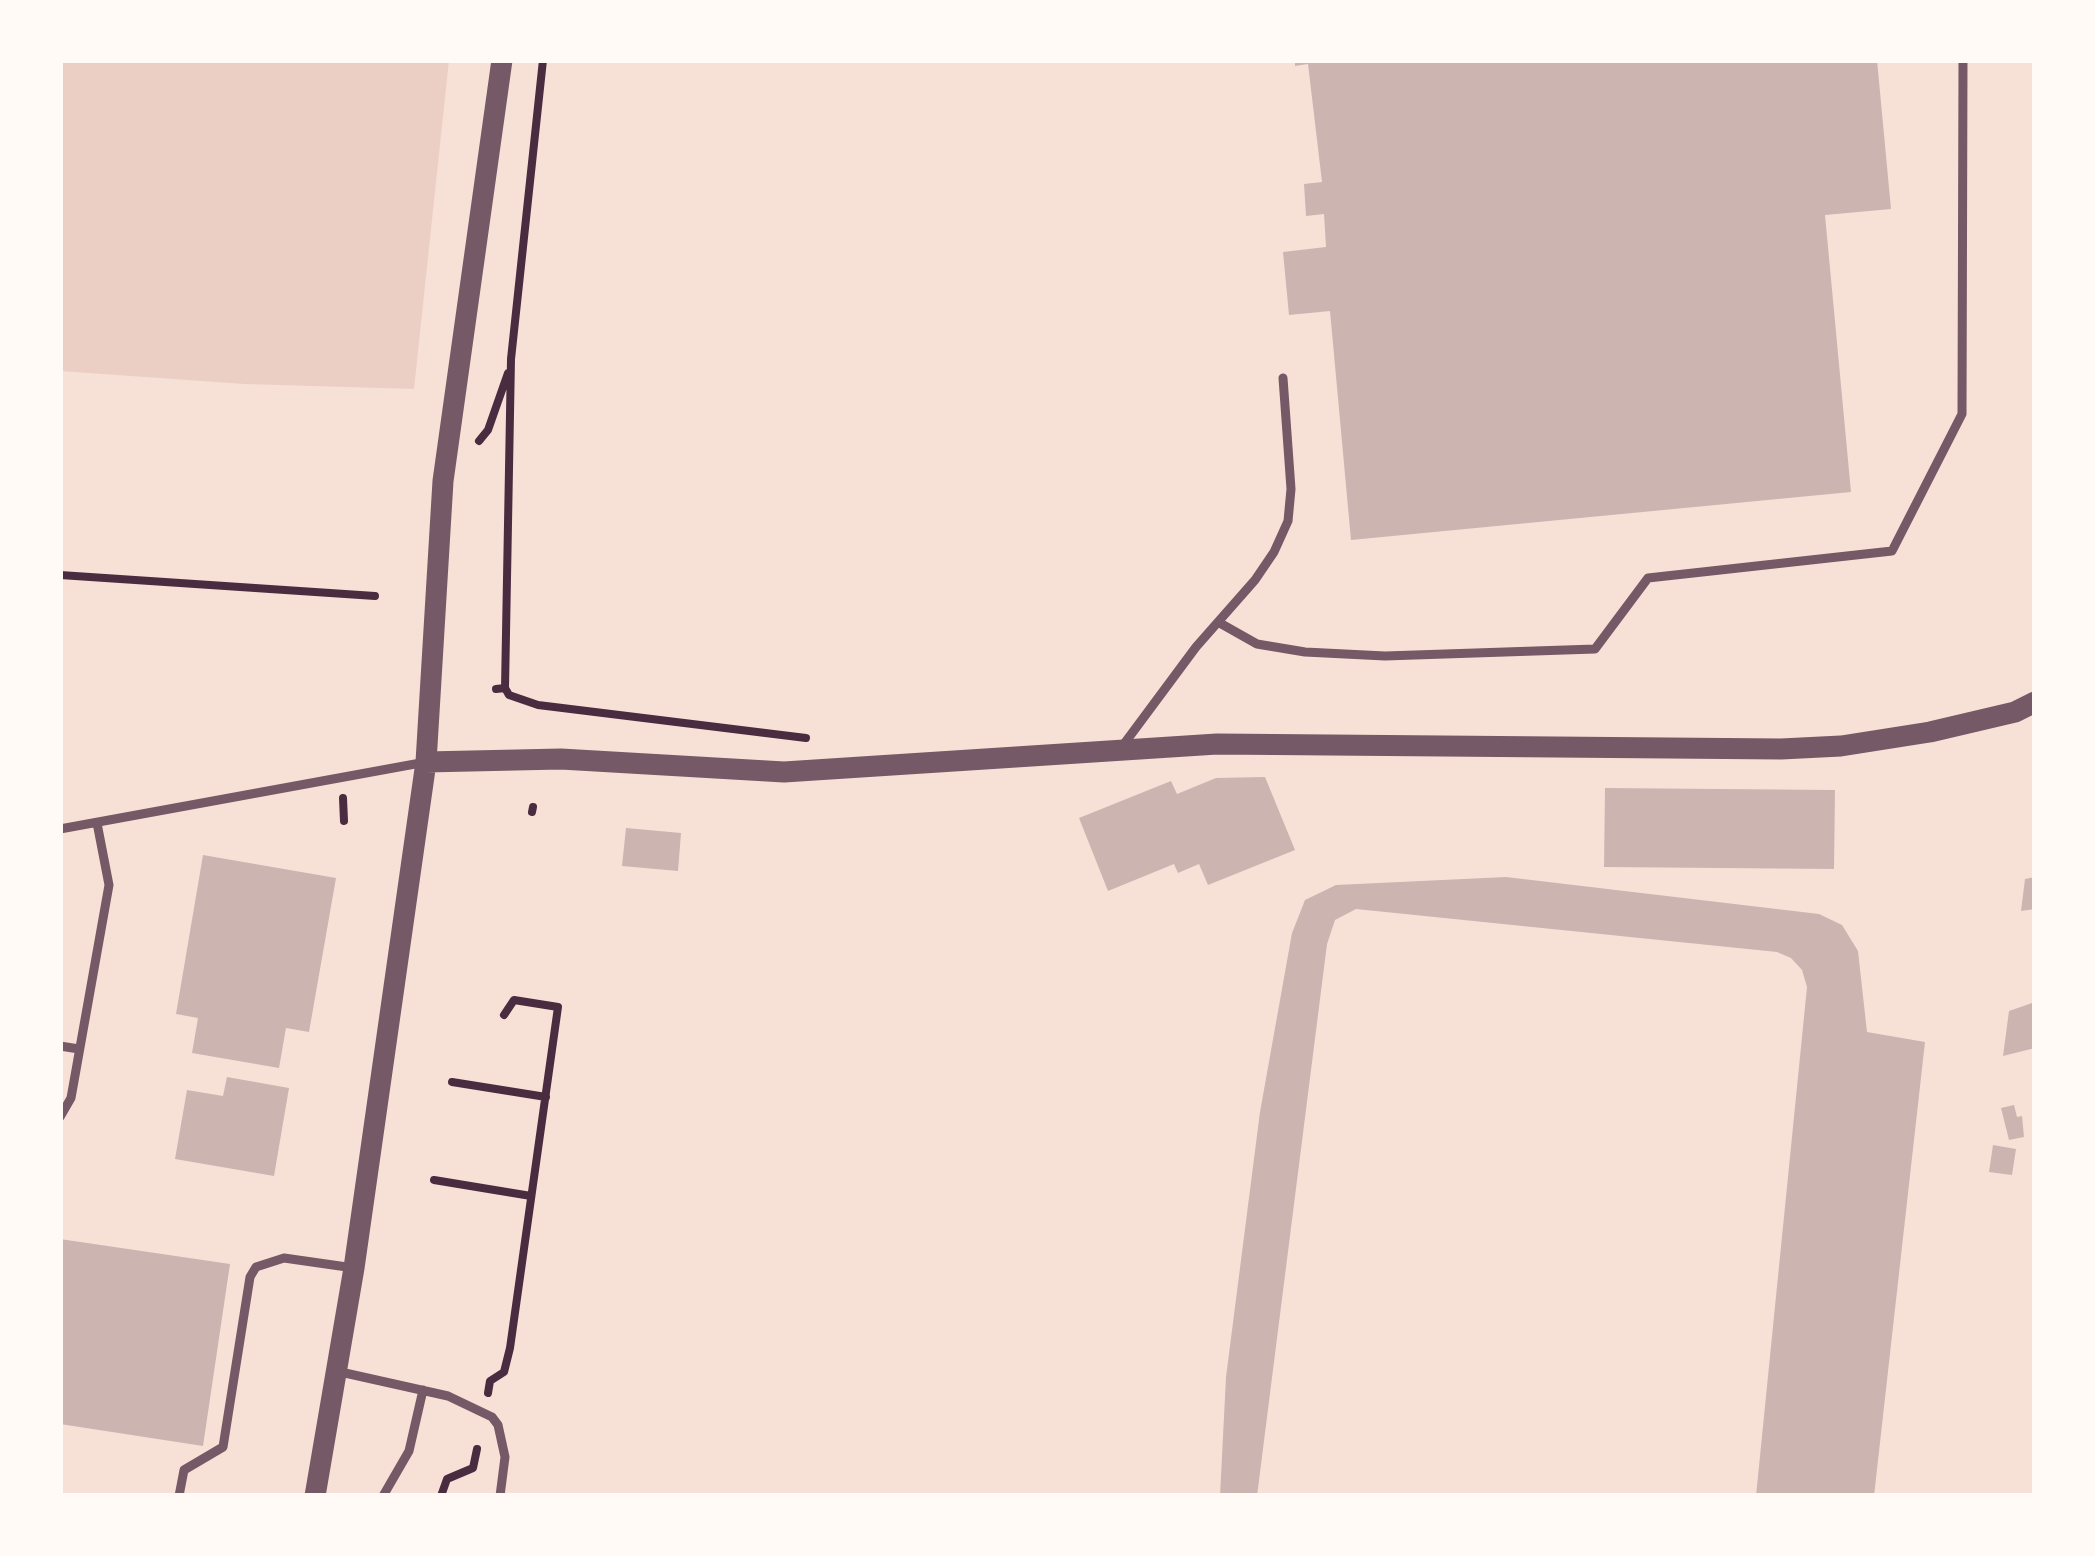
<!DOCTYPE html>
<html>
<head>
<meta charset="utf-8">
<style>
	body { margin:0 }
	#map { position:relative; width:2095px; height:1556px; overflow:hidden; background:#f7e1d7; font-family:Manrope,sans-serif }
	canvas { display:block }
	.frame { position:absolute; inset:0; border:63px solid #fffaf5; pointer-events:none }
</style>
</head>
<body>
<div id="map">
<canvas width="2095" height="1556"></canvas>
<div class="frame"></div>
</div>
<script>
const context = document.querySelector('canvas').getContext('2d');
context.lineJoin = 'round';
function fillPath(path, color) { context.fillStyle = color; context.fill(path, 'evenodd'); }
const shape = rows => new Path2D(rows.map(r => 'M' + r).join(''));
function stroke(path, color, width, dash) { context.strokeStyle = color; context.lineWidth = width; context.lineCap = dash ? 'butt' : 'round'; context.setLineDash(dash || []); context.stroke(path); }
const green = shape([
	[60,60,449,60,414,389,244,384,60,371]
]);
const building = shape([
	[1295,60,1877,60,1891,209,1825,215,1851,492,1351,540,1330,311,1289,315,1283,252,1326,247,1324,214,1306,216,1304,184,1322,182,1308,64,1295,66],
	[1265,777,1295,850,1208,885,1199,864,1178,873,1174,864,1108,891,1079,818,1171,781,1177,794,1216,778],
	[1605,788,1835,790,1834,869,1604,867],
	[626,828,681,833,678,871,622,866],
	[203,855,336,878,309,1032,286,1028,279,1068,192,1053,198,1018,176,1014],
	[1506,877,1819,914,1842,925,1858,951,1867,1032,1925,1042,1874,1496,1756,1496,1807,987,1802,970,1791,958,1777,952,1356,909,1335,920,1327,944,1257,1496,1220,1496,1226,1377,1260,1112,1292,933,1305,900,1336,885],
	[2035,877,2035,909,2021,911,2025,879],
	[2035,1002,2035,1048,2003,1056,2009,1011],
	[227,1077,289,1088,274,1176,175,1159,187,1090,223,1096],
	[2014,1105,2017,1117,2022,1116,2024,1137,2009,1140,2001,1108],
	[1993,1145,2016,1149,2012,1175,1989,1172],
	[60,1239,230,1264,203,1446,60,1424]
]);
const path = shape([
	[479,441,488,430,508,373],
	[60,575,375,596],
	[505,688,511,359,543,60],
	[496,689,505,688,509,695,538,705,806,738],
	[343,798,344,821],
	[532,812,533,807],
	[452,1082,546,1097],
	[434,1180,531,1196],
	[488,1393,490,1381,504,1372,510,1348,558,1007,514,1000,504,1015],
	[441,1496,447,1479,473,1468,477,1449]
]);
const service = shape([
	[1218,622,1257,644,1305,652,1385,656,1595,649,1648,578,1892,551,1962,414,1963,60],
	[1121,748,1196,647,1255,580,1274,552,1288,521,1291,489,1283,378],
	[60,829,426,762],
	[60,1046,79,1049],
	[60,1117,71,1098,109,885,97,823],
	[336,1371,448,1396,492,1417,498,1425,505,1457,500,1496],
	[179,1496,184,1470,223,1447,250,1277,256,1267,284,1258,354,1268],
	[383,1496,409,1451,423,1390]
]);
const tertiary = shape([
	[426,762,561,759,784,772,1217,744,1781,749,1841,746,1930,732,2015,712,2035,702],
	[315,1496,354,1268,426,762,443,481,502,60]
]);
fillPath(green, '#ebcfc5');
fillPath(building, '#ccb4b1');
stroke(path, '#4a2c40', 8);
stroke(service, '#755966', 9);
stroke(tertiary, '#755966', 21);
</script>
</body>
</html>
